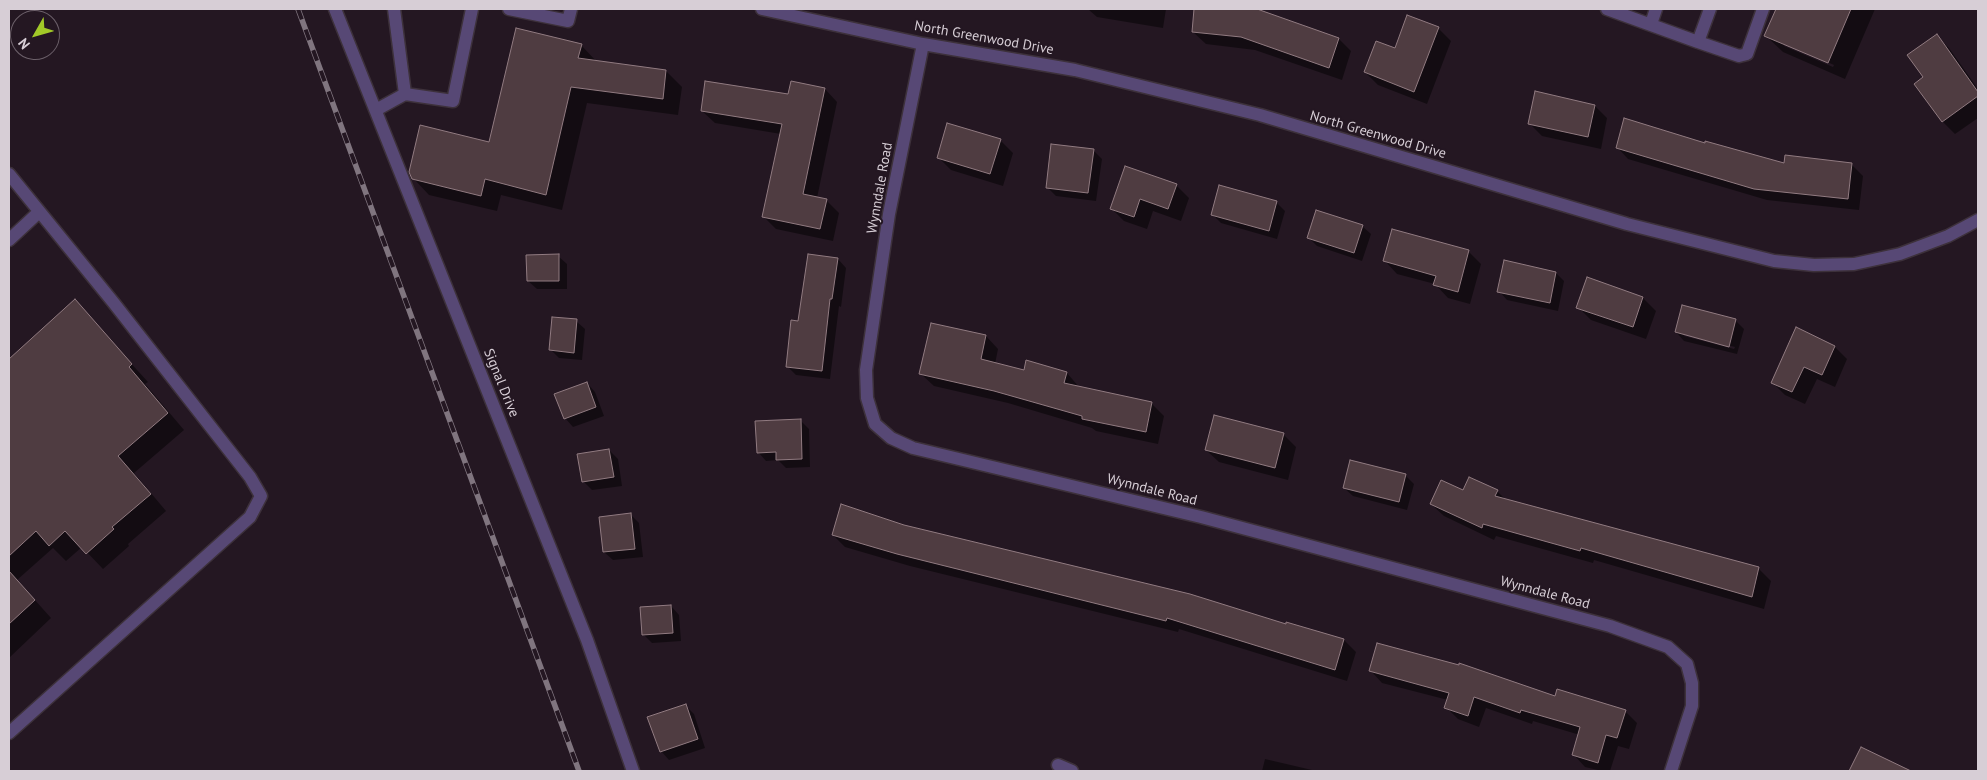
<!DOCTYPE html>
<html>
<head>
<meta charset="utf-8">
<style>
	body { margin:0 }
	#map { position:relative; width:1987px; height:780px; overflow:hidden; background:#241722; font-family:"PT Sans",sans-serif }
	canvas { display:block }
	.frame { position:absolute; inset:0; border:10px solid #d7ced6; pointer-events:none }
	.north { position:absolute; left:10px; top:10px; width:50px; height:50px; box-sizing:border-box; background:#241722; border:1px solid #6c606a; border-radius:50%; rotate:232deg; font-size:14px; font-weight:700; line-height:20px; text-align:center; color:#d7ced6 }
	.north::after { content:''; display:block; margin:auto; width:18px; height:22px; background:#a2c928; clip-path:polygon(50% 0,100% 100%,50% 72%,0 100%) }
</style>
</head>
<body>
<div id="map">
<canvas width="1987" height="780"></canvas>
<div class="frame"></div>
<div class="north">N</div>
</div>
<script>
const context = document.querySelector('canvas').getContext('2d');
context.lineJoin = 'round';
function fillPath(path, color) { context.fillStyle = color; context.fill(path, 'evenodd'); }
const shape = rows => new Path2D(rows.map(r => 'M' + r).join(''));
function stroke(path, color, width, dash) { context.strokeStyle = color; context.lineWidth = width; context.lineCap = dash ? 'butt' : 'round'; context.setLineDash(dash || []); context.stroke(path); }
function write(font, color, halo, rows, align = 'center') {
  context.font = font + ' "PT Sans",sans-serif'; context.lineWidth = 4; context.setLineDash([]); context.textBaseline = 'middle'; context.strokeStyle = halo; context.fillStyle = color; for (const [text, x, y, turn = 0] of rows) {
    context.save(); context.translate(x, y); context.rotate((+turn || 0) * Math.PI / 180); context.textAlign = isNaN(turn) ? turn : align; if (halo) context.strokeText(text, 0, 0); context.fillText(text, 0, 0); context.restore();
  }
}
const shadow = shape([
	[1083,9,1166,9,1163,28,1097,17,1089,10],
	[1195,9,1254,9,1339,39,1351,51,1342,80,1255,50,1206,44,1193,32],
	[1778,9,1875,9,1845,79,1783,52,1766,36],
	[1784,43,1834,65,1833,67,1784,46],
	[1438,28,1451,41,1427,104,1378,85,1365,72],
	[1936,35,1949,48,1978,89,1978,118,1955,134,1943,122],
	[581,45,597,62,666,71,682,87,678,115,587,103,562,210,501,195,497,211,429,195,413,178,490,143],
	[825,89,837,102,817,198,826,200,839,213,833,241,776,229,763,216,781,134,715,123,702,111],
	[1595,106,1607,118,1601,149,1542,136,1529,123],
	[1000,140,1013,153,1003,186,951,170,938,157],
	[1706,145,1785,165,1851,164,1863,176,1859,210,1767,200,1628,159,1617,147],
	[1093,150,1102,159,1096,201,1056,196,1047,187],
	[1176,185,1189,198,1181,221,1153,211,1147,229,1124,221,1111,208],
	[1276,202,1285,211,1277,239,1221,223,1213,215],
	[1362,226,1371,234,1362,261,1317,246,1309,238],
	[1468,251,1481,264,1470,304,1448,298,1435,284,1397,274,1385,261],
	[558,256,567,264,567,289,537,289,528,281],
	[838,259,846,268,841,307,839,306,830,379,796,375,787,366,799,323],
	[1556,273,1564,281,1558,311,1507,300,1499,291],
	[1587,279,1643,298,1656,311,1646,339,1591,320,1578,307],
	[74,301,148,382,145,384,184,430,134,473,166,511,128,544,129,546,103,569,82,547,66,561,53,548,17,580,51,618,9,658,9,359],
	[1735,320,1744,329,1737,354,1684,341,1676,332],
	[1684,334,1735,347,1734,349,1684,336],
	[576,321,585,329,582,360,559,358,551,350],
	[986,336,998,349,995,364,1025,372,1067,373,1079,387,1151,403,1164,416,1158,444,1096,431,1092,428,1008,403,934,386,921,374],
	[1835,347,1847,359,1835,387,1817,379,1805,404,1785,395,1772,382],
	[587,383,595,392,604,416,573,427,565,418],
	[800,420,809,429,810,467,786,468,778,460,766,461,758,452],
	[1283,434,1296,447,1288,480,1219,462,1206,450],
	[609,450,618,459,622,486,592,490,584,482],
	[1405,475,1414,484,1407,510,1353,496,1344,488],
	[1469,479,1497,491,1507,501,1759,569,1771,581,1764,609,1594,560,1593,563,1496,536,1494,540,1444,516,1431,504,1464,492],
	[631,515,639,523,643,557,613,560,604,552],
	[903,526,1287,626,1287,623,1344,640,1356,652,1347,681,1179,629,1178,632,910,566,845,547,833,535],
	[671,606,679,615,681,641,652,643,644,635,641,609],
	[1371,671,1556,697,1625,711,1637,723,1629,749,1618,746,1610,771,1602,771,1585,767,1574,755,1580,735,1533,721,1532,724,1486,708,1479,727,1458,719,1446,707,1448,700,1382,683],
	[685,705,694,714,705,748,669,760,661,751],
	[1265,759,1312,770,1313,771,1262,771]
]);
const building = shape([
	[1194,9,1257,9,1339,38,1329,68,1241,37,1192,32,1194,9],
	[1776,9,1851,9,1828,63,1764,36,1776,9],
	[1407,15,1439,27,1414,92,1364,72,1376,41,1395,48,1407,15],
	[516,28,582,44,578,58,666,70,663,99,571,87,546,195,485,179,481,196,412,179,409,172,420,125,489,142,516,28],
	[1937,34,1978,92,1978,96,1942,122,1914,84,1923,77,1907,55,1937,34],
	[705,81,788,94,791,81,825,88,803,194,827,199,820,229,762,217,782,124,701,111,705,81],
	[1535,91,1595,105,1588,137,1528,124,1535,91],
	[1624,118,1705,143,1705,141,1784,163,1785,155,1852,163,1848,199,1754,189,1616,148,1624,118],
	[947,123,1001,139,990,174,937,158,947,123],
	[1051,144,1094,149,1088,193,1046,188,1051,144],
	[1125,166,1177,184,1168,209,1140,199,1134,217,1110,209,1125,166],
	[1219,185,1277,201,1269,231,1211,215,1219,185],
	[1316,210,1363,225,1354,253,1307,238,1316,210],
	[1392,229,1469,250,1458,292,1433,285,1436,276,1383,261,1392,229],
	[559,254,559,281,527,281,526,255,559,254],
	[808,254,838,258,832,299,830,299,822,371,786,367,791,320,798,321,808,254],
	[1504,260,1556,272,1550,303,1497,292,1504,260],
	[1587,277,1643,297,1633,327,1576,308,1587,277],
	[75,299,132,364,129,367,168,413,118,456,151,494,112,527,114,529,86,554,65,531,49,546,36,531,9,556,9,359,75,299],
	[1682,305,1736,319,1729,347,1675,332,1682,305],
	[552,317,577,319,574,353,549,350,552,317],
	[931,323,986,335,981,359,1024,370,1026,360,1067,372,1064,383,1152,402,1146,432,1082,419,1082,416,994,391,919,374,931,323],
	[1796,327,1835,346,1822,375,1804,367,1792,392,1771,383,1796,327],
	[587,382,596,407,564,419,554,394,587,382],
	[1214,415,1284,433,1275,468,1205,450,1214,415],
	[801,419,802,459,776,460,776,452,757,453,755,421,801,419],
	[609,449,614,477,582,482,577,454,609,449],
	[1350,460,1406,474,1399,502,1343,488,1350,460],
	[1469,477,1498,490,1495,496,1759,567,1752,597,1581,548,1580,551,1483,524,1482,528,1430,504,1441,480,1463,490,1469,477],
	[841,504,904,525,1190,594,1286,624,1286,622,1344,639,1335,670,1167,618,1166,621,897,554,832,535,841,504],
	[631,513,635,549,603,552,599,517,631,513],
	[9,571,35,600,9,624,9,571],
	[671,605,673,633,642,635,640,607,671,605],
	[1377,643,1459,665,1459,663,1555,696,1557,689,1626,710,1617,738,1606,735,1598,763,1572,755,1580,727,1521,710,1520,713,1474,697,1468,716,1444,708,1449,693,1369,671,1377,643],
	[686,704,698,739,660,752,647,717,686,704],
	[1861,747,1911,771,1849,771,1861,747]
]);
const minor = shape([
	[335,9,587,640,633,771],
	[394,9,405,94],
	[509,9,568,21,571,9],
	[762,9,923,44,1075,70,1260,115,1627,224,1774,261,1814,265,1854,264,1900,254,1948,236,1978,220],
	[1607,9,1698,42],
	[1710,9,1698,42,1739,56,1747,54,1763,9],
	[1651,24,1656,9],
	[923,44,889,214,866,370,867,398,875,424,891,438,913,448,1201,517,1610,626,1668,647,1687,664,1692,683,1692,706,1671,771],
	[376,110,405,94,453,101,472,9],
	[9,174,113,302,250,477,261,496,250,517,9,733],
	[9,240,39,212],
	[1058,765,1072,771]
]);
const rail = shape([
	[298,9,579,771]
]);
const streetNames = [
	["North Greenwood Drive",984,38,10],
	["North Greenwood Drive",1378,135,16],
	["Wynndale Road",880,188,-80],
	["Signal Drive",501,383,68],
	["Wynndale Road",1152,490,14],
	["Wynndale Road",1545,593,15]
];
fillPath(shadow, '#0007');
fillPath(building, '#4f3c41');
stroke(building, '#917b81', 1);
stroke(minor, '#3d313b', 15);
stroke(minor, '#574875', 12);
stroke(rail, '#80757f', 5.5);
stroke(rail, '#241722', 4, [11]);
write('14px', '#d7ced6', '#241722', streetNames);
</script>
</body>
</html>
